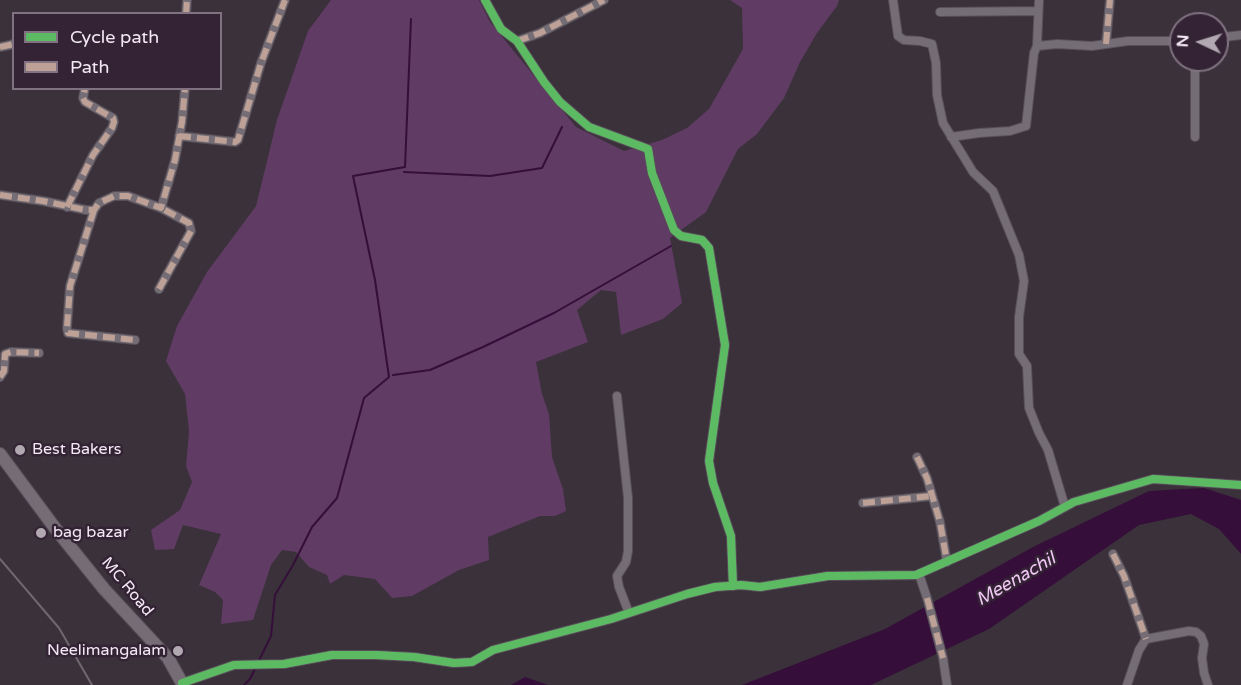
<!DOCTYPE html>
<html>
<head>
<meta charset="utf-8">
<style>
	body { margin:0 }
	#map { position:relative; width:1241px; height:685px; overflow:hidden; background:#3a313a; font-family:"Varela Round",sans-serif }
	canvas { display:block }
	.legend { position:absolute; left:12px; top:12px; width:210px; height:78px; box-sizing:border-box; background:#332334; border:2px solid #807280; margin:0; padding:8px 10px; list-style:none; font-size:18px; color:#f3e8f3 }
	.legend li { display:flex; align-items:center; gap:12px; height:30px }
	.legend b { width:30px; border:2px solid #807280 }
	.north { position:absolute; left:1169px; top:12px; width:60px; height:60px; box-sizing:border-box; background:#332334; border:2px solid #807280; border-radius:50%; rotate:274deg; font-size:16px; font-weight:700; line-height:24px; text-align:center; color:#f3e8f3 }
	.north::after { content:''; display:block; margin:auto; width:21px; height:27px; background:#b2a8b2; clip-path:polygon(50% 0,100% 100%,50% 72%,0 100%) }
</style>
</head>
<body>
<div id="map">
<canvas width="1241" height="685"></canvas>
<ul class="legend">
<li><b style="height:8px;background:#5cba63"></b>Cycle path</li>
<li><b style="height:8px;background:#bda197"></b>Path</li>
</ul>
<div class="north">N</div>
</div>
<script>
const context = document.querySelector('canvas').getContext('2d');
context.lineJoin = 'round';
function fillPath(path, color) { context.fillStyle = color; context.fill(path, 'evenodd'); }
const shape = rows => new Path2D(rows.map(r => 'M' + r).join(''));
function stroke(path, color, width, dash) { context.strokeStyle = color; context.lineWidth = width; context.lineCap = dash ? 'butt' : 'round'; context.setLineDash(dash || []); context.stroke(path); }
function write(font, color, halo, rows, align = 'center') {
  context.font = font + ' "Varela Round",sans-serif'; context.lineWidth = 5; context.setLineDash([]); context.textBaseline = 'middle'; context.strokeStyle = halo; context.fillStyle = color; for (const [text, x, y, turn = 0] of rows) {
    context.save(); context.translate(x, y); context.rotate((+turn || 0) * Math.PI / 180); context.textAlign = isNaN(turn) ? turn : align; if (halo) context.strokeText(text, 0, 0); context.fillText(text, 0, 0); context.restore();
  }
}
const green = shape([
	[331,0,479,0,490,22,576,127,624,151,662,140,687,128,709,109,743,49,742,8,730,0,839,0,837,6,817,33,800,62,784,98,757,134,738,149,706,212,670,238,682,303,663,319,621,335,616,292,601,290,577,310,588,342,536,362,542,394,549,414,552,457,563,489,566,511,555,516,540,516,488,537,489,560,459,570,412,596,392,598,375,579,344,575,330,584,327,575,309,567,296,552,282,550,271,565,253,620,221,624,223,600,215,592,199,585,221,534,183,525,174,549,155,550,151,530,180,510,192,482,186,466,189,431,185,394,166,361,177,326,207,272,256,206,277,120,308,31]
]);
const water = shape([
	[1204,488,1241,500,1241,554,1219,529,1191,514,1139,525,989,629,871,685,742,685,885,629,1033,547,1149,491],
	[525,677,548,685,511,685]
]);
const stream = shape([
	[404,172,490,176,542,168,562,127],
	[393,375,430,370,483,347,554,313,671,246],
	[244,685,250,679,271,636,275,595,293,565,312,527,337,498,364,398,389,377,375,280,353,176,405,167,411,19]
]);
const minor = shape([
	[485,0,501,29,517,41,544,82,560,102,589,127,648,149,652,173,674,230,681,236,702,240,709,248,725,345,709,461,713,483,731,536,733,586],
	[893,0,898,36,904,40,920,41,932,44,936,63,937,95,943,123,973,172,993,191,1019,255,1024,281,1019,317,1019,354,1027,366,1029,408,1039,433,1048,450,1065,507],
	[940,12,1038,11],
	[186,14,187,0],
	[1217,38,1241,35],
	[517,41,540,33,604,0],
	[1106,44,1110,0],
	[1037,46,1057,44,1092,46,1128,41,1181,41],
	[0,47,14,44],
	[179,136,235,142,238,140,261,63,285,0],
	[951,137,979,133,1010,131,1026,126,1034,53,1037,46,1039,0],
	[1195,137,1195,60],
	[0,195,43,201,86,210,94,210,99,203,114,196,128,196,161,208,175,160,182,122,185,88],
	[67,207,93,155,112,128,114,122,113,118,85,102,83,98,85,88],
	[94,210,70,286,67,328,68,333,135,340],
	[159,289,191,231,189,223,161,208],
	[0,377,4,371,5,354,11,352,39,353],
	[617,396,628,498,628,551,626,562,617,576,619,587,629,613],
	[917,457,927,478,940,522,947,562],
	[863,503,932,496],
	[1113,554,1124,576,1146,639],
	[919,574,927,598,943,658,947,685],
	[182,683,234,665,284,664,332,655,376,655,414,657,454,663,472,662,493,650,611,619,687,594,715,587,741,585,760,587,828,576,916,575,1039,521,1074,502,1153,479,1241,485],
	[1127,685,1139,650,1146,639,1189,631,1196,632,1201,636,1204,644,1202,658,1204,673,1208,685]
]);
const primary = shape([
	[0,454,55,528,104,589,168,658,183,685]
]);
const rail = shape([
	[0,559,59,628,92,685]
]);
const quiet = shape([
	[186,14,187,0],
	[517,41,540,33,604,0],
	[1106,44,1110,0],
	[0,47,14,44],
	[179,136,235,142,238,140,261,63,285,0],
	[0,195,43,201,86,210,94,210,99,203,114,196,128,196,161,208,175,160,182,122,185,88],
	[67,207,93,155,112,128,114,122,113,118,85,102,83,98,85,88],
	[94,210,70,286,67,328,68,333,135,340],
	[159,289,191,231,189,223,161,208],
	[0,377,4,371,5,354,11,352,39,353],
	[917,457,927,478,940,522,947,562],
	[863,503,932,496],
	[1113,554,1124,576,1146,639],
	[927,598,943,658]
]);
const cycleway = shape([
	[485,0,501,29,517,41,544,82,560,102,589,127,648,149,652,173,674,230,681,236,702,240,709,248,725,345,709,461,713,483,731,536,733,586],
	[182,683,234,665,284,664,332,655,376,655,414,657,454,663,472,662,493,650,611,619,687,594,715,587,741,585,760,587,828,576,916,575,1039,521,1074,502,1153,479,1241,485]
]);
const markers = [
	[20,450,6,"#b2a8b2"],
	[41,533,6,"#b2a8b2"],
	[178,651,6,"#b2a8b2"]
];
const poiNames = [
	["Best Bakers",32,450],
	["bag bazar",53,533],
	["Neelimangalam",166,651,"right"]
];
const streetNames = [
	["MC Road",127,587,50]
];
const waterNames = [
	["Meenachil",1016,580,-30]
];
fillPath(green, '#603b64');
fillPath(water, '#350e3a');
stroke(stream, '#350e3a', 2);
stroke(minor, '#574f58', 10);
stroke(primary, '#574f58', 14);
stroke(minor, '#746d75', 8);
stroke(primary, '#766c76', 12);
stroke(rail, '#706870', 2);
stroke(quiet, '#bda197', 6, [12, 6]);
stroke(cycleway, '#5cba63', 8);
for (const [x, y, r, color] of markers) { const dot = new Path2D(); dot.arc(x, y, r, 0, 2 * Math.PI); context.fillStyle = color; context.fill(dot); stroke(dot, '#332334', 2); }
write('16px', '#f3e8f3', '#332334', poiNames, 'left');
write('16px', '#f3e8f3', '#332334', streetNames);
write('italic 18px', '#f2c9f6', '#332334', waterNames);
</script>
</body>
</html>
